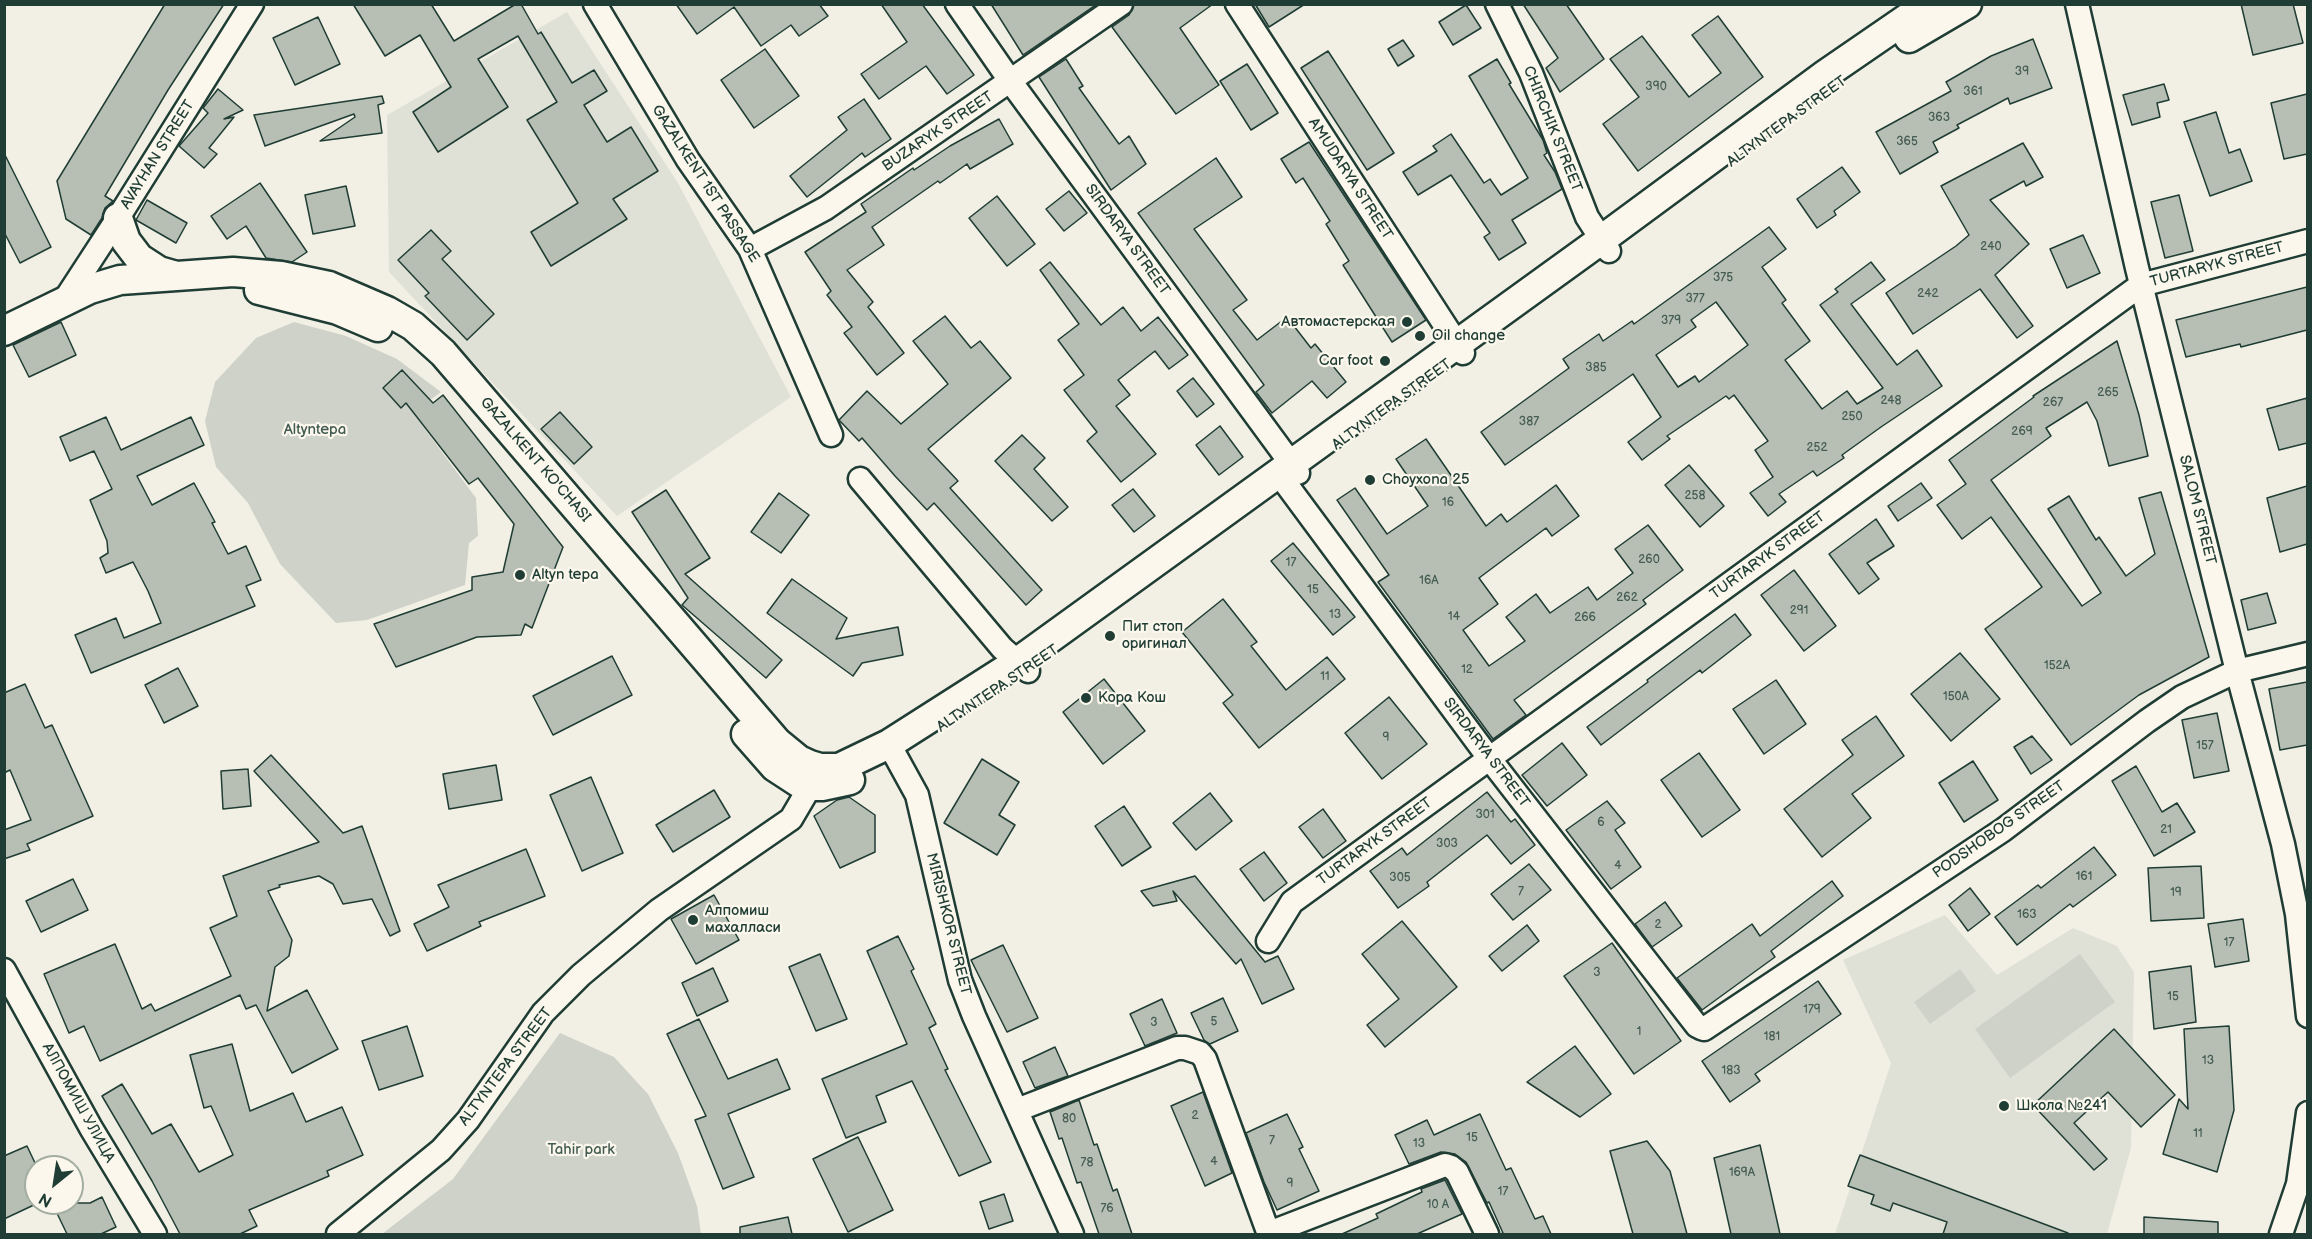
<!DOCTYPE html>
<html>
<head>
<meta charset="utf-8">
<style>
	body { margin:0 }
	#map { position:relative; width:2312px; height:1239px; overflow:hidden; background:#f2f0e5; font-family:"Balsamiq Sans",sans-serif }
	canvas { display:block }
	.frame { position:absolute; inset:0; border:6px solid #1f3d34; pointer-events:none }
	.north { position:absolute; left:24px; top:1155px; width:60px; height:60px; box-sizing:border-box; background:#fbf7ec; border:2px solid #a3ada2; border-radius:50%; rotate:210deg; font-size:16px; font-weight:700; line-height:24px; text-align:center; color:#1f3d34 }
	.north::after { content:''; display:block; margin:auto; width:21px; height:27px; background:#1f3d34; clip-path:polygon(50% 0,100% 100%,50% 72%,0 100%) }
</style>
</head>
<body>
<div id="map">
<canvas width="2312" height="1239"></canvas>
<div class="frame"></div>
<div class="north">N</div>
</div>
<script>
const context = document.querySelector('canvas').getContext('2d');
context.lineJoin = 'round';
function fillPath(path, color) { context.fillStyle = color; context.fill(path, 'evenodd'); }
const shape = rows => new Path2D(rows.map(r => 'M' + r).join(''));
function stroke(path, color, width, dash) { context.strokeStyle = color; context.lineWidth = width; context.lineCap = dash ? 'butt' : 'round'; context.setLineDash(dash || []); context.stroke(path); }
function write(font, color, halo, rows, align = 'center') {
  context.font = font + ' "Balsamiq Sans",sans-serif'; context.lineWidth = 4.5; context.setLineDash([]); context.textBaseline = 'middle'; context.strokeStyle = halo; context.fillStyle = color; for (const [text, x, y, turn = 0] of rows) {
    context.save(); context.translate(x, y); context.rotate((+turn || 0) * Math.PI / 180); context.textAlign = isNaN(turn) ? turn : align; if (halo) context.strokeText(text, 0, 0); context.fillText(text, 0, 0); context.restore();
  }
}
const built = shape([
	[567,12,678,183,791,397,617,516,389,272,387,115],
	[1945,915,1997,975,2073,928,2117,946,2134,972,2131,1148,2107,1234,1835,1234,1891,1063,1843,960]
]);
const green = shape([
	[294,322,346,336,397,359,441,392,413,413,476,498,478,536,469,543,465,585,367,620,336,623,280,564,248,503,216,467,205,421,215,382,256,338],
	[2080,954,2115,1002,2010,1078,1975,1029],
	[1960,969,1976,991,1930,1024,1914,1002],
	[560,1033,614,1057,648,1094,678,1153,697,1206,701,1234,382,1234,453,1179]
]);
const building = shape([
	[165,4,224,4,168,90,105,196,113,201,105,208,102,218,91,235,66,219,57,181,165,4],
	[353,4,431,4,454,41,516,4,521,4,538,34,541,32,572,83,594,70,607,91,584,105,607,142,631,127,658,171,613,199,627,219,551,266,531,232,578,203,527,120,557,102,518,36,478,59,508,107,438,152,413,112,451,87,420,35,385,56,353,4],
	[676,4,819,4,828,16,799,36,791,25,761,46,734,7,697,34,676,4],
	[881,4,922,4,974,75,947,94,926,66,879,99,861,74,907,42,881,4],
	[991,4,1097,4,1023,55,991,4],
	[1134,4,1213,4,1180,28,1219,85,1176,114,1112,27,1129,15,1134,4],
	[1255,4,1305,4,1269,27,1255,4],
	[1523,4,1566,4,1604,59,1560,92,1546,68,1558,58,1523,4],
	[2241,4,2293,4,2303,43,2253,55,2241,4],
	[1466,5,1481,28,1453,45,1439,22,1466,5],
	[1718,16,1763,77,1638,171,1603,124,1639,97,1610,59,1642,36,1689,97,1721,73,1692,35,1718,16],
	[318,17,340,64,295,85,273,38,318,17],
	[2033,39,2052,88,2010,104,2008,98,1957,125,1959,128,1933,142,1938,152,1900,174,1876,132,1951,91,1946,82,1991,56,2033,39],
	[1403,40,1414,56,1398,66,1388,49,1403,40],
	[765,49,799,96,754,128,721,80,765,49],
	[1328,51,1394,153,1367,170,1301,68,1328,51],
	[1066,59,1083,86,1079,88,1119,144,1129,136,1146,164,1111,190,1039,77,1066,59],
	[1497,59,1511,83,1509,84,1543,140,1547,153,1544,155,1555,172,1562,189,1512,220,1526,243,1499,260,1484,237,1490,233,1451,175,1418,195,1403,172,1437,151,1433,146,1451,134,1484,183,1490,179,1501,195,1528,178,1469,76,1497,59],
	[1247,64,1278,113,1251,130,1220,81,1247,64],
	[2164,84,2169,100,2157,103,2160,117,2132,125,2123,95,2164,84],
	[218,89,243,110,224,119,234,117,209,148,217,154,204,168,179,146,208,113,203,108,218,89],
	[2307,94,2307,154,2284,159,2271,103,2307,94],
	[382,96,384,103,378,105,382,133,320,141,355,117,354,114,265,146,254,115,382,96],
	[864,99,891,139,865,157,862,153,807,197,790,176,847,130,838,117,864,99],
	[2216,112,2229,153,2240,149,2252,181,2210,196,2184,122,2216,112],
	[999,119,1013,144,970,169,967,164,940,183,938,181,872,227,884,245,847,270,873,302,868,307,904,353,877,375,844,333,852,327,827,295,831,291,805,252,866,212,861,204,913,168,914,170,950,146,999,119],
	[1309,142,1426,320,1392,342,1343,265,1349,261,1326,224,1330,221,1303,178,1296,183,1281,159,1309,142],
	[2023,143,2043,177,2026,186,2024,181,1990,200,2029,244,1995,275,2033,326,2017,338,1980,289,1913,334,1886,293,1956,246,1969,235,1941,186,2023,143],
	[4,153,51,247,20,263,4,232,4,153],
	[1216,158,1242,197,1194,229,1247,300,1233,310,1257,340,1287,317,1311,348,1315,344,1346,382,1327,398,1312,381,1272,413,1256,392,1264,385,1138,213,1216,158],
	[1842,167,1860,192,1834,211,1836,215,1817,228,1797,199,1842,167],
	[260,183,307,252,292,262,266,258,246,226,227,239,211,216,260,183],
	[346,186,355,226,313,234,305,195,346,186],
	[1069,191,1087,213,1064,231,1046,209,1069,191],
	[2179,195,2193,251,2165,258,2151,202,2179,195],
	[997,196,1035,244,1007,266,969,218,997,196],
	[147,200,187,223,176,243,136,220,147,200],
	[1769,227,1786,249,1762,267,1786,300,1782,303,1810,341,1785,360,1822,409,1847,391,1857,404,1883,388,1820,305,1838,292,1835,289,1871,262,1885,280,1851,304,1897,365,1917,350,1942,386,1881,427,1842,455,1844,458,1817,476,1813,471,1779,494,1786,502,1768,516,1750,493,1773,477,1755,450,1768,441,1734,395,1729,399,1726,396,1667,436,1670,439,1642,460,1628,442,1661,417,1633,374,1505,465,1481,432,1569,368,1563,359,1599,334,1603,341,1632,321,1634,324,1769,227],
	[1716,302,1748,345,1699,382,1695,376,1678,387,1656,355,1696,327,1691,320,1716,302],
	[431,230,451,251,442,259,494,314,467,340,425,296,429,293,398,260,431,230],
	[2083,235,2100,273,2067,288,2050,249,2083,235],
	[1050,262,1101,325,1123,307,1141,331,1158,317,1188,355,1169,369,1155,351,1118,380,1130,395,1116,406,1156,454,1121,482,1087,441,1097,432,1064,390,1084,375,1058,340,1079,324,1040,270,1050,262],
	[2307,287,2307,330,2241,347,2240,344,2186,357,2176,320,2307,287],
	[945,316,971,348,980,341,1011,378,928,449,958,481,950,488,1042,590,1026,605,934,503,927,510,895,476,862,438,859,441,839,420,867,391,901,424,948,384,913,341,945,316],
	[61,322,76,355,29,377,13,345,61,322],
	[2117,341,2139,415,2148,456,2109,466,2097,421,2087,402,2046,428,2051,436,1991,480,2082,606,2101,593,2048,509,2069,496,2096,540,2099,537,2126,576,2155,554,2139,498,2161,492,2209,657,2139,695,2071,745,1985,629,2042,587,1991,517,1962,539,1937,505,1966,484,1949,460,2034,397,2033,396,2117,341],
	[402,370,433,403,443,395,563,547,532,628,525,624,521,635,477,637,396,667,374,624,472,590,472,577,503,572,514,524,478,478,469,484,406,403,401,408,383,388,402,370],
	[1193,378,1214,404,1197,417,1177,391,1193,378],
	[2307,398,2307,443,2279,450,2267,409,2307,398],
	[560,412,592,447,574,464,541,429,560,412],
	[106,417,121,450,191,417,204,445,137,476,152,505,194,483,215,522,212,523,228,554,246,546,261,580,246,586,255,606,91,673,75,635,116,618,124,638,161,623,148,591,133,562,106,573,100,558,108,553,107,541,90,500,112,489,94,451,70,461,60,437,106,417],
	[1220,426,1243,457,1219,475,1196,445,1220,426],
	[1022,435,1045,458,1034,469,1068,507,1052,521,995,461,1022,435],
	[1426,439,1486,526,1501,514,1507,522,1556,485,1579,516,1552,536,1546,528,1479,578,1498,604,1463,630,1489,666,1525,641,1506,617,1536,594,1550,613,1588,587,1597,600,1633,573,1615,549,1648,525,1683,570,1643,600,1646,604,1514,700,1526,715,1493,739,1378,582,1389,575,1337,500,1355,488,1387,534,1428,506,1396,459,1426,439],
	[1689,465,1724,506,1700,527,1665,485,1689,465],
	[1921,483,1932,498,1898,521,1888,506,1921,483],
	[2307,486,2307,544,2280,552,2267,498,2307,486],
	[1133,489,1155,516,1134,532,1112,505,1133,489],
	[666,490,710,558,685,574,782,660,766,678,682,605,688,598,632,512,666,490],
	[779,493,809,515,781,553,751,532,779,493],
	[1876,519,1894,546,1867,563,1879,579,1859,594,1829,554,1876,519],
	[1293,543,1355,617,1333,635,1271,561,1293,543],
	[1794,570,1836,626,1804,651,1761,595,1794,570],
	[792,579,847,618,836,639,898,627,903,655,862,663,853,676,767,613,792,579],
	[2267,593,2276,623,2248,630,2241,600,2267,593],
	[1223,599,1257,642,1251,646,1286,690,1327,657,1345,679,1259,748,1223,703,1233,695,1182,632,1223,599],
	[1735,614,1751,635,1702,673,1700,670,1601,745,1587,727,1648,682,1647,680,1735,614],
	[1960,653,2000,699,1951,741,1911,694,1960,653],
	[612,656,632,695,553,735,533,696,612,656],
	[178,668,198,706,164,723,145,685,178,668],
	[1104,679,1145,731,1103,764,1063,712,1104,679],
	[1776,680,1806,724,1764,754,1733,709,1776,680],
	[2307,682,2307,745,2280,750,2269,689,2307,682],
	[25,684,45,728,52,725,93,816,27,844,30,850,4,859,4,830,31,820,10,770,4,773,4,693,25,684],
	[1389,697,1427,744,1382,779,1345,733,1389,697],
	[2217,713,2229,771,2194,778,2182,720,2217,713],
	[1876,716,1904,756,1852,794,1871,818,1822,857,1784,809,1853,755,1842,740,1876,716],
	[2032,736,2052,760,2031,774,2014,747,2032,736],
	[1562,743,1587,775,1547,806,1522,775,1562,743],
	[1699,753,1740,810,1702,837,1661,780,1699,753],
	[271,755,343,833,362,826,400,931,390,936,372,899,343,904,333,884,319,876,279,885,280,887,268,891,292,940,289,956,275,967,267,1011,307,990,338,1049,292,1073,256,1005,246,1009,240,995,100,1061,84,1026,69,1033,44,974,115,944,142,1009,151,1004,155,1011,231,976,210,928,237,916,223,876,319,842,254,771,271,755],
	[982,759,1019,782,999,815,1015,825,997,855,944,823,982,759],
	[1973,761,1998,800,1964,822,1939,783,1973,761],
	[496,765,502,800,449,809,443,774,496,765],
	[2136,766,2162,812,2177,803,2195,832,2154,856,2112,781,2136,766],
	[248,769,251,806,223,809,221,771,248,769],
	[591,777,623,853,582,871,550,795,591,777],
	[714,790,730,817,673,852,656,825,714,790],
	[1487,792,1511,822,1515,819,1535,845,1511,864,1487,835,1427,882,1429,886,1398,908,1370,871,1402,848,1407,855,1487,792],
	[1210,793,1232,821,1196,850,1173,823,1210,793],
	[849,797,875,815,875,852,840,868,814,816,837,800,849,797],
	[1607,801,1625,823,1615,830,1641,867,1611,889,1566,830,1607,801],
	[1124,806,1151,847,1122,866,1095,826,1124,806],
	[1323,809,1346,841,1323,858,1299,827,1323,809],
	[2094,847,2116,875,2073,907,2070,904,2017,945,1995,917,2038,885,2041,888,2094,847],
	[526,849,545,896,479,922,481,926,427,951,414,924,449,907,438,885,526,849],
	[1264,852,1287,883,1264,901,1240,869,1264,852],
	[1529,864,1551,890,1513,920,1491,894,1529,864],
	[2201,866,2204,918,2151,921,2148,868,2201,866],
	[1195,876,1265,962,1278,956,1294,989,1262,1004,1241,959,1236,964,1173,891,1177,901,1153,906,1141,891,1195,876],
	[73,879,88,910,41,932,26,901,73,879],
	[1832,881,1843,896,1771,951,1775,957,1702,1010,1677,978,1752,924,1760,936,1832,881],
	[1970,888,1990,914,1968,931,1949,905,1970,888],
	[714,895,739,940,696,964,671,919,714,895],
	[1665,902,1682,926,1652,947,1635,924,1665,902],
	[2243,919,2249,961,2215,967,2208,924,2243,919],
	[1402,921,1457,987,1385,1047,1367,1025,1399,999,1362,954,1402,921],
	[1527,925,1539,941,1502,971,1489,956,1527,925],
	[898,936,914,969,911,971,936,1024,929,1028,948,1069,945,1070,991,1162,959,1176,912,1081,876,1096,886,1122,846,1138,822,1079,907,1044,867,951,898,936],
	[1612,943,1681,1041,1634,1074,1564,976,1612,943],
	[1003,945,1038,1018,1007,1032,971,960,1003,945],
	[820,954,847,1019,816,1031,789,967,820,954],
	[2191,966,2196,1022,2154,1029,2149,972,2191,966],
	[713,968,728,1001,697,1016,682,983,713,968],
	[1818,981,1841,1014,1755,1074,1760,1081,1730,1102,1702,1061,1818,981],
	[1223,998,1238,1031,1210,1044,1204,1040,1191,1013,1223,998],
	[1162,999,1177,1033,1145,1046,1130,1014,1162,999],
	[699,1019,728,1079,777,1059,790,1089,728,1114,754,1177,723,1189,695,1120,706,1116,667,1034,699,1019],
	[407,1026,423,1076,379,1090,362,1041,407,1026],
	[2229,1026,2234,1110,2217,1172,2163,1154,2179,1099,2188,1109,2184,1029,2229,1026],
	[2114,1029,2175,1095,2141,1127,2108,1092,2074,1123,2107,1159,2094,1170,2033,1105,2114,1029],
	[232,1044,250,1111,293,1093,306,1122,342,1107,363,1155,327,1171,329,1176,249,1210,257,1226,240,1234,180,1234,152,1181,102,1096,122,1084,152,1134,171,1124,199,1172,233,1155,211,1106,204,1108,190,1055,232,1044],
	[1575,1046,1611,1094,1580,1117,1527,1082,1575,1046],
	[1055,1047,1068,1076,1035,1088,1023,1062,1055,1047],
	[1203,1092,1232,1173,1205,1186,1171,1106,1203,1092],
	[1079,1100,1094,1145,1097,1144,1113,1191,1117,1189,1132,1234,1099,1234,1081,1182,1077,1183,1062,1138,1059,1139,1050,1112,1079,1100],
	[1287,1114,1303,1147,1299,1149,1319,1191,1277,1210,1264,1182,1246,1133,1287,1114],
	[1480,1114,1506,1170,1511,1168,1535,1219,1543,1216,1551,1234,1500,1234,1503,1233,1489,1202,1487,1203,1466,1162,1455,1154,1441,1152,1409,1164,1395,1135,1427,1120,1434,1135,1480,1114],
	[858,1137,893,1210,848,1232,813,1159,858,1137],
	[1647,1141,1670,1171,1687,1234,1633,1234,1610,1151,1647,1141],
	[1760,1145,1780,1234,1731,1234,1714,1158,1760,1145],
	[27,1146,36,1165,36,1204,4,1219,4,1156,27,1146],
	[1860,1155,2068,1233,2068,1234,1943,1234,1947,1222,1893,1203,1890,1211,1871,1204,1874,1195,1848,1186,1860,1155],
	[1445,1180,1462,1214,1417,1234,1342,1234,1378,1218,1376,1214,1422,1192,1421,1189,1445,1180],
	[1004,1194,1013,1221,989,1229,980,1202,1004,1194],
	[102,1197,116,1227,101,1234,67,1234,52,1203,90,1203,102,1197],
	[788,1217,792,1234,740,1234,740,1227,788,1217],
	[2144,1217,2218,1222,2218,1234,2144,1234,2144,1217]
]);
const minor = shape([
	[595,4,688,160,750,249,831,435],
	[957,4,1011,82,1298,473],
	[1237,4,1463,353],
	[1497,4,1531,73,1587,217,1609,251],
	[2077,4,2137,268,2237,671,2283,844,2297,914,2308,1016],
	[750,249,826,208,1121,4],
	[62,304,118,218,252,4],
	[1278,473,1489,758,1697,1026,1701,1028,1704,1029,2003,830,2147,721,2182,697,2237,671,2308,654],
	[860,479,1002,648,1028,671],
	[889,744,917,795,960,980,974,1016,1072,1234],
	[1268,941,1292,902,2141,285,2308,241],
	[4,970,91,1128,155,1234],
	[1017,1110,1177,1048,1185,1048,1200,1053,1205,1059,1267,1229,1274,1231,1445,1165,1451,1167,1457,1172,1487,1234],
	[338,1234,441,1150,468,1120,543,1013,581,975,659,910,791,819,818,773],
	[2281,1234,2298,1184,2308,1113]
]);
const major = shape([
	[1909,38,1967,4],
	[118,218,126,241,139,258,159,271,173,275],
	[259,290,338,310,378,327],
	[4,331,90,289,120,280,233,272,281,276,329,286,387,311,413,326,443,353,777,742,799,760,810,765,820,768,839,768,889,744,1016,663,1601,240,1826,74,1928,4],
	[746,734,775,767,798,782,809,786,822,786,850,780]
]);
const markers = [
	[1407,322,6,"#1f3d34"],
	[1420,336,6,"#1f3d34"],
	[1385,361,6,"#1f3d34"],
	[1370,480,6,"#1f3d34"],
	[520,575,6,"#1f3d34"],
	[1110,636,6,"#1f3d34"],
	[1086,698,6,"#1f3d34"],
	[693,920,6,"#1f3d34"],
	[2004,1106,6,"#1f3d34"]
];
const numberNames = [
	["39",2022,72],
	["390",1656,87],
	["361",1973,92],
	["363",1939,118],
	["365",1907,142],
	["240",1991,247],
	["375",1723,278],
	["242",1928,294],
	["377",1695,299],
	["379",1671,321],
	["385",1596,368],
	["265",2108,393],
	["248",1891,401],
	["267",2053,403],
	["250",1852,417],
	["387",1529,422],
	["269",2022,432],
	["252",1817,448],
	["258",1695,496],
	["16",1448,503],
	["260",1649,560],
	["17",1291,563],
	["16A",1429,581],
	["15",1313,590],
	["262",1627,598],
	["291",1799,611],
	["13",1335,615],
	["14",1454,617],
	["266",1585,618],
	["152A",2057,666],
	["12",1467,670],
	["11",1325,677],
	["150A",1956,697],
	["9",1386,738],
	["157",2205,746],
	["301",1485,815],
	["6",1601,823],
	["21",2166,830],
	["303",1447,844],
	["4",1618,866],
	["161",2084,877],
	["305",1400,878],
	["7",1521,892],
	["19",2176,893],
	["163",2027,915],
	["2",1658,925],
	["17",2229,943],
	["3",1597,973],
	["15",2173,997],
	["179",1812,1010],
	["5",1214,1022],
	["3",1154,1023],
	["1",1639,1032],
	["181",1772,1037],
	["13",2208,1061],
	["183",1731,1071],
	["2",1195,1116],
	["80",1069,1119],
	["11",2198,1134],
	["15",1472,1138],
	["7",1272,1141],
	["13",1419,1144],
	["4",1214,1162],
	["78",1087,1163],
	["169A",1742,1173],
	["9",1290,1184],
	["17",1503,1192],
	["10 A",1438,1205],
	["76",1107,1209]
];
const streetNames = [
	["ALTYNTEPA STREET",1787,122,-36],
	["CHIRCHIK STREET",1552,129,68],
	["BUZARYK STREET",938,132,-34],
	["AVAYHAN STREET",158,155,-58],
	["AMUDARYA STREET",1350,179,57],
	["GAZALKENT 1ST PASSAGE",705,184,57],
	["SIRDARYA STREET",1127,240,54],
	["TURTARYK STREET",2217,265,-15],
	["ALTYNTEPA STREET",1392,405,-36],
	["GAZALKENT KO'CHASI",535,460,49],
	["SALOM STREET",2197,510,76],
	["TURTARYK STREET",1768,556,-36],
	["ALTYNTEPA STREET",998,689,-34],
	["SIRDARYA STREET",1486,753,53],
	["PODSHOBOG STREET",1999,830,-35],
	["TURTARYK STREET",1375,842,-36],
	["MIRISHKOR STREET",948,924,76],
	["ALTYNTEPA STREET",506,1067,-53],
	["АЛПОМИШ УЛИЦА",78,1103,61]
];
const poiNames = [
	["Автомастерская",1395,322,"right"],
	["Oil change",1432,336],
	["Car foot",1373,361,"right"],
	["Choyxona 25",1382,480],
	["Altyn tepa",532,575],
	["Пит стоп",1122,627],
	["оригинал",1122,644],
	["Кора Кош",1098,698],
	["Алпомиш",705,911],
	["махалласи",705,928],
	["Школа №241",2016,1106]
];
const parkNames = [
	["Altyntepa",315,430],
	["Tahir park",581,1150]
];
fillPath(built, '#e0e1d6');
fillPath(green, '#cfd2c8');
fillPath(building, '#b7beb3');
stroke(building, '#1f3d34', 1.5);
stroke(minor, '#1f3d34', 27);
stroke(major, '#1f3d34', 33);
stroke(minor, '#fbf7ec', 22);
stroke(major, '#fbf7ec', 28);
for (const [x, y, r, color] of markers) { const dot = new Path2D(); dot.arc(x, y, r, 0, 2 * Math.PI); context.fillStyle = color; context.fill(dot); stroke(dot, '#fbf7ec', 2); }
write('12px', '#455d54', null, numberNames);
write('15px', '#1f3d34', '#fbf7ec', streetNames);
write('15px', '#1f3d34', '#fbf7ec', poiNames, 'left');
write('15px', '#425b52', '#fbf7ec', parkNames);
</script>
</body>
</html>
